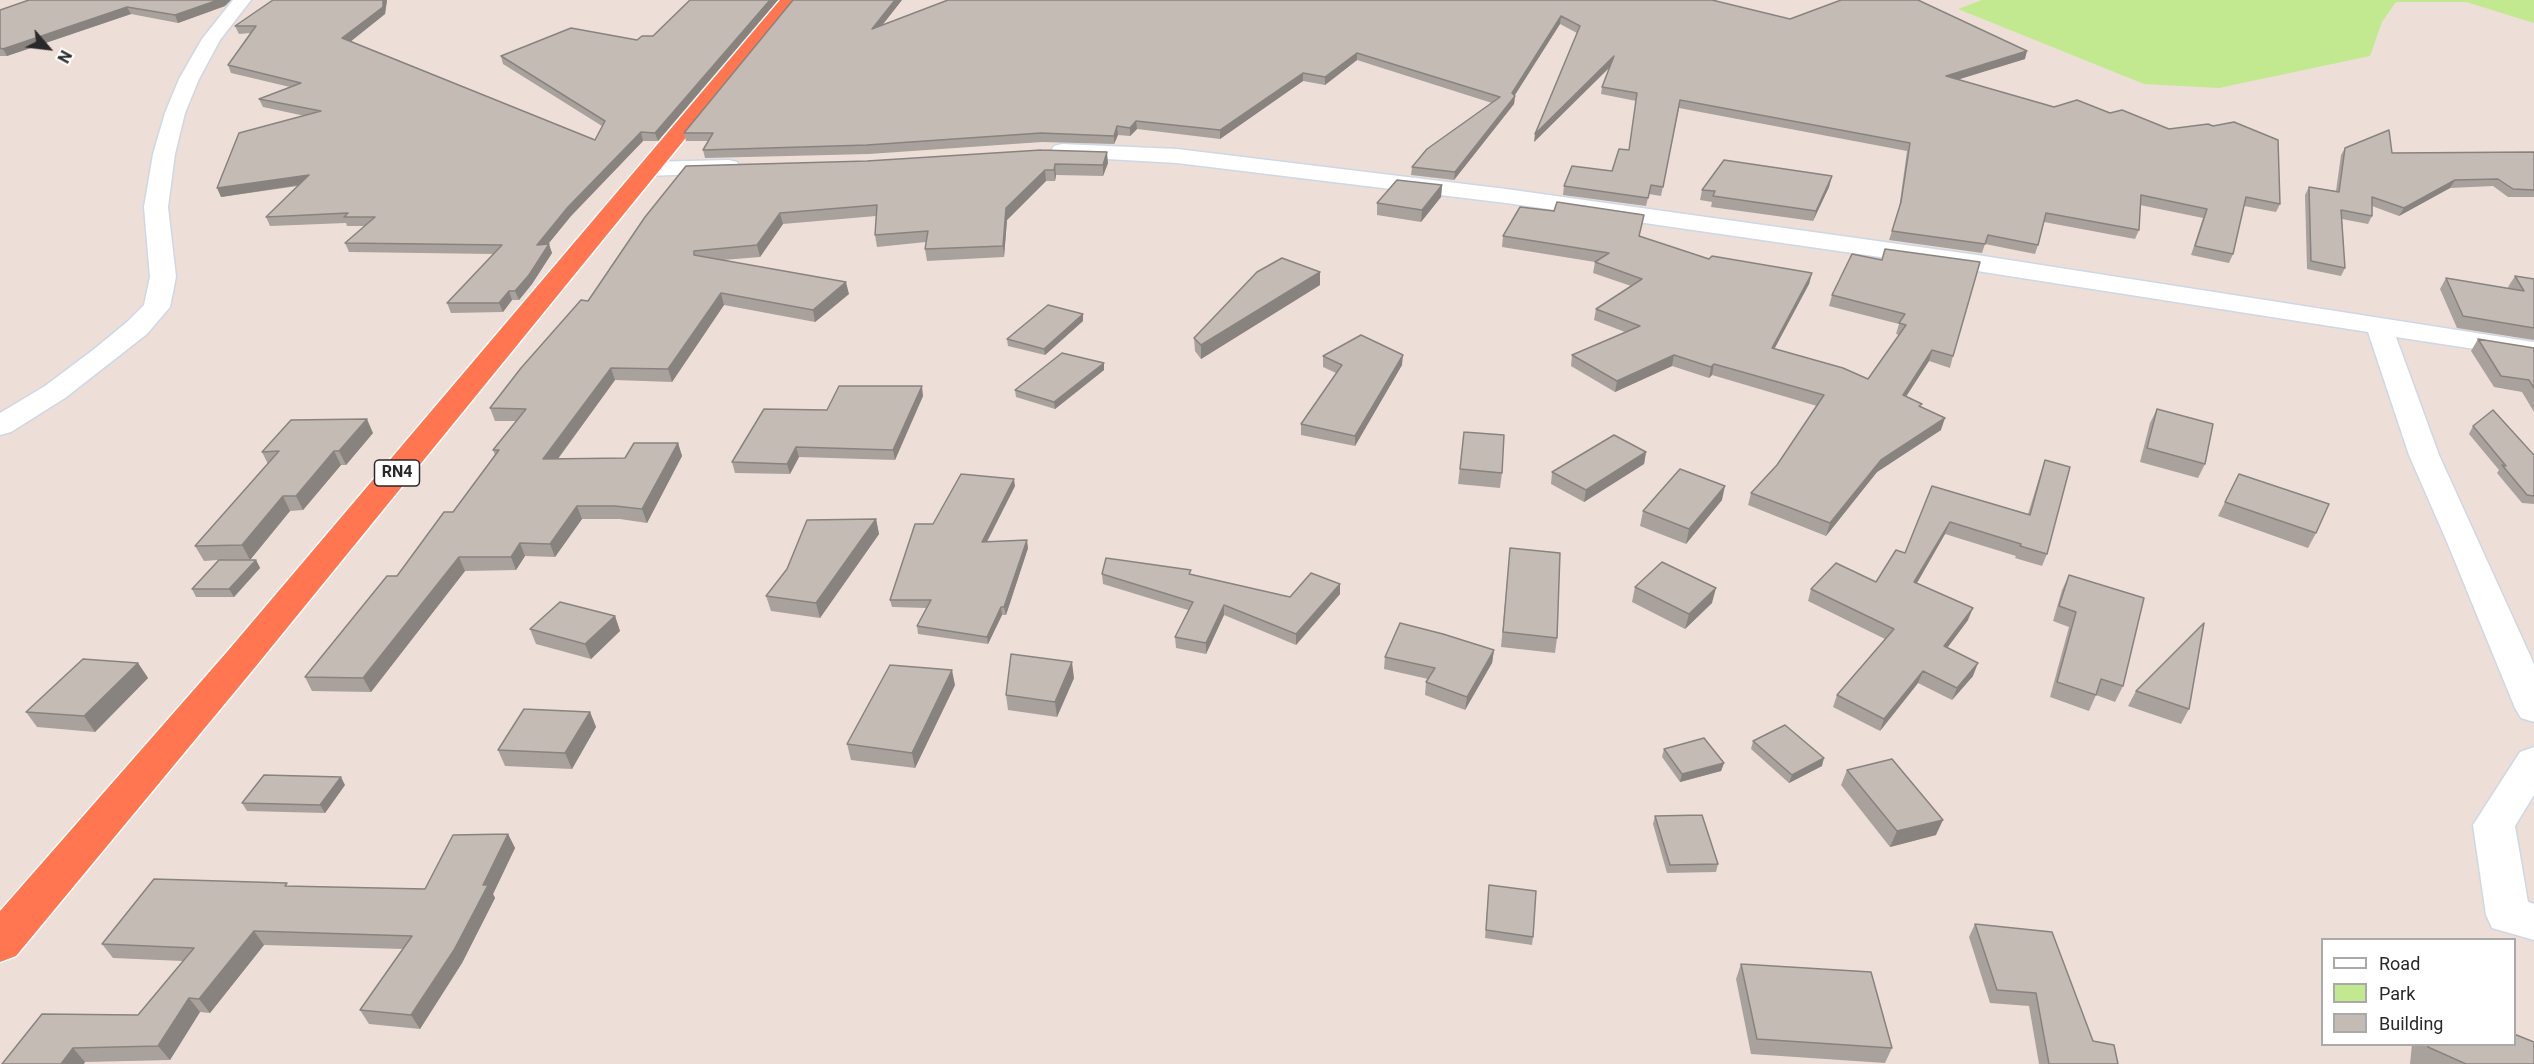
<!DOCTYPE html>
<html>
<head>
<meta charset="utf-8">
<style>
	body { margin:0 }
	#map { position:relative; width:2534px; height:1064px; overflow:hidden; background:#eddfd8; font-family:Roboto,sans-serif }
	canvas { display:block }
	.legend { position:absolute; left:2321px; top:938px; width:195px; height:108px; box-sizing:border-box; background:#fff; border:2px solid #a9a9a9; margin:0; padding:8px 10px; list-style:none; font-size:18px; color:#292929 }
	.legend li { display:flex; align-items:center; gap:12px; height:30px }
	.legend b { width:30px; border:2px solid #a9a9a9 }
	.north { position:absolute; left:18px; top:18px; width:60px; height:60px; -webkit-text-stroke:4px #fff; paint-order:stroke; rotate:118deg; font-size:16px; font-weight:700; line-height:24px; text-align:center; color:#292929 }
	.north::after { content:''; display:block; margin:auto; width:21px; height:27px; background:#292929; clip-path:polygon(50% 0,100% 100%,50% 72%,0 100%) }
</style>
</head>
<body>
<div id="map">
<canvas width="2534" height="1064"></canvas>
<ul class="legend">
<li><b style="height:8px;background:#fff"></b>Road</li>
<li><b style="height:16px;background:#c2e98f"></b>Park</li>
<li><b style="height:16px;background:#c4bbb5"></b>Building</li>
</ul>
<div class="north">N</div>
</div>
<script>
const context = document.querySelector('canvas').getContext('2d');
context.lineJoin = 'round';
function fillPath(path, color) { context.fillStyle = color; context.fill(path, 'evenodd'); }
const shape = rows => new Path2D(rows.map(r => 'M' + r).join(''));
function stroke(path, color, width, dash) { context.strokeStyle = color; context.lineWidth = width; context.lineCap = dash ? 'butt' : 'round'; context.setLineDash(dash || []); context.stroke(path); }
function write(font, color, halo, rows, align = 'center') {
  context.font = font + ' Roboto,sans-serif'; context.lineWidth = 4.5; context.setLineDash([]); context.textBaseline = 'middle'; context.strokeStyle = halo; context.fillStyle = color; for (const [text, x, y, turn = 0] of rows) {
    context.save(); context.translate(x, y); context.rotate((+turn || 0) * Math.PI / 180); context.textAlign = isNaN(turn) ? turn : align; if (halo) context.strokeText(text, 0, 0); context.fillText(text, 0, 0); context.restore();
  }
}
const green = shape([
	[1982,0,2534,0,2534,23,2466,2,2396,2,2382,22,2370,56,2219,88,2144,84,1958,9]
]);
const minor = shape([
	[233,0,251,0,220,40,199,79,185,113,175,154,168,207,176,277,170,307,147,334,65,398,11,432,0,435,0,413,45,386,93,350,127,322,144,305,150,277,144,207,153,154,165,113,179,79,202,39,233,0],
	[1062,144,1177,149,1506,189,1977,255,2534,342,2534,358,2396,337,2439,455,2534,664,2534,722,2521,718,2515,708,2447,542,2409,455,2368,332,1977,271,1506,203,1177,163,1054,156,1051,151,1054,146,1062,144],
	[729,160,737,162,740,167,737,172,650,176,642,174,639,169,642,164,650,162,729,160],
	[2534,747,2534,795,2515,826,2528,902,2534,904,2534,940,2492,928,2486,915,2473,825,2520,752,2534,747]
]);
const highway = shape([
	[780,0,798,0,252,671,16,956,0,962,0,911,226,653,780,0]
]);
const wall = shape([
	[29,0,225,6,178,23,131,14,7,56,0,56,0,10],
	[273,0,387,0,385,14,351,41,595,140,602,126,503,64,501,56,637,40,653,36,690,0,778,0,658,141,643,141,571,216,548,244,552,253,532,284,519,300,512,300,503,312,451,313,447,303,493,254,349,252,345,243,365,226,347,226,346,223,270,226,266,217,298,186,221,197,305,116,263,107,259,99,290,87,231,73,228,65,250,33,239,34,235,26],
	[902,0,882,25,948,0,1790,19,2025,59,1958,79,2280,204,2276,212,2244,206,2233,254,2229,263,2191,255,2203,218,2140,205,2139,230,2135,239,2044,222,2038,245,2035,254,1985,244,1982,253,1889,240,1899,209,1907,151,1679,108,1661,196,1649,194,1646,206,1563,195,1564,186,1612,171,1629,150,1636,101,1601,94,1602,87,1610,67,1534,142,1577,33,1560,24,1515,95,1515,96,1514,104,1454,180,1411,175,1412,167,1492,103,1357,60,1325,85,1303,81,1220,139,1137,129,1130,136,1118,135,1114,144,1042,142,869,154,705,158,703,150,708,141,686,141,684,133],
	[2345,148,2392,153,2534,152,2534,197,2508,197,2493,186,2450,188,2399,216,2372,206,2372,216,2368,224,2342,219,2345,268,2341,276,2307,269,2305,195,2309,187,2336,191,2341,155],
	[1108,163,1103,176,1056,175,1055,181,1046,181,1007,220,1004,257,927,261,925,249,926,242,877,247,875,235,876,216,783,224,760,257,723,260,849,294,815,322,724,305,672,382,615,380,558,459,625,458,678,443,682,456,647,523,620,519,582,519,555,557,525,556,516,570,465,571,371,692,312,691,305,677,397,576,453,512,495,455,493,450,516,421,495,421,490,408,588,301,686,166],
	[1832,176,1829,187,1813,221,1711,207,1712,202,1700,200,1702,190],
	[1442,185,1441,197,1421,222,1377,215,1377,203],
	[1503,236,1640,236,1709,259,1812,273,1809,284,1774,349,1868,379,1899,335,1896,334,1899,324,1829,306,1832,295,1852,254,1953,356,1950,368,1929,361,1906,397,1921,407,1941,430,1877,472,1826,536,1748,505,1751,493,1777,465,1817,406,1712,375,1709,378,1672,366,1615,392,1571,366,1572,355,1625,332,1594,320,1596,309,1631,286,1593,273,1595,262,1502,247],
	[2515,276,2534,279,2534,340,2457,328,2440,289,2446,278,2509,289,2508,287],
	[1320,285,1201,359,1195,351,1194,338],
	[1083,321,1045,355,1008,346,1007,339],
	[2478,339,2534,348,2534,412,2522,392,2494,387,2471,351],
	[1323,356,1402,365,1355,446,1301,435,1301,424,1336,373,1323,367],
	[1104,363,1104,370,1055,409,1016,397,1015,390],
	[923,396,895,460,799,457,790,474,735,473,732,462,827,410],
	[2157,409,2205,464,2198,478,2140,462,2150,423],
	[2473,426,2534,455,2534,504,2522,503,2497,473,2499,470,2469,434],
	[1464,432,1502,473,1500,488,1458,484],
	[373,433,346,465,341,465,303,510,290,511,250,560,229,560,256,560,260,568,234,597,196,597,192,589,218,560,204,561,195,546,268,464,262,452],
	[1646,452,1644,464,1584,502,1551,484,1552,472],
	[2045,460,2047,554,2042,566,2015,558,2016,556,1945,534,1917,583,1968,620,1947,648,1973,676,1952,700,1918,683,1880,731,1833,707,1837,695,1885,639,1808,601,1811,589,1876,582,1905,553,1932,486,2028,514,2041,472],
	[2239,474,2316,533,2308,548,2218,516],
	[1015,486,987,542,1028,548,1006,615,1002,615,988,644,918,634,917,626,926,608,892,607,890,600,933,524],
	[1722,500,1686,544,1640,526,1643,511],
	[876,519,879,534,820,618,771,611,766,596],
	[1510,548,1557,638,1555,653,1501,647],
	[1102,574,1191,574,1290,597,1340,594,1296,645,1224,615,1206,654,1176,648,1175,637,1188,610,1103,584],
	[2069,575,2123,686,2115,702,2096,695,2089,711,2050,697,2069,627,2053,621,2062,590],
	[1635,587,1712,603,1685,629,1632,602],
	[615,616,620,631,591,659,536,644,530,629],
	[1494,650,1492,663,1465,710,1425,695,1426,682,1428,679,1384,669,1385,657],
	[138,663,148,678,95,732,37,727,26,712],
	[1074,678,1057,717,1008,710,1006,695],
	[955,685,915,768,851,760,847,744],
	[2136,691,2189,709,2181,724,2128,706],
	[590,712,596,727,572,769,505,766,498,750],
	[1753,741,1822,766,1789,783,1751,749],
	[1664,749,1724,763,1721,771,1680,782,1662,757],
	[1847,770,1936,835,1890,847,1841,785],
	[345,785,325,813,247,811,242,803],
	[1655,816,1718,864,1716,872,1667,873,1653,824],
	[508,834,515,848,493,894,495,898,462,963,420,1029,369,1024,360,1010,403,949,264,945,210,1013,200,1012,170,1060,2,1064,138,1015,183,961,113,958,102,944,288,886,425,889],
	[1489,885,1533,937,1532,945,1485,938],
	[1975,924,2093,1041,2118,1064,2039,1064,2029,1006,1990,1003,1969,937],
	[1741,964,1892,1048,1885,1063,1751,1054,1736,979],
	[2412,1044,2514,1044,2534,1064,2410,1064]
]);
const shadedWall = shape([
	[218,0,231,0,225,6,178,23,175,15],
	[383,0,387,0,385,14,345,46,342,38],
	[770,0,778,0,658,141,655,133],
	[895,0,902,0,873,37,872,29],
	[127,7,131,14,7,56,3,49],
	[1561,16,1560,24,1511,101,1512,93],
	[2027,51,2025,59,1944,84,1946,76],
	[1357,53,1357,60,1325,85,1325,77],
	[1614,56,1613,64,1534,142,1535,134],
	[1303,73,1303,81,1220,139,1220,130],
	[1515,96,1514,104,1454,180,1455,172],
	[1136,121,1137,129,1130,136,1130,128],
	[1117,126,1118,135,1114,144,1114,136],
	[641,132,643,141,571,216,540,254,537,245,568,207],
	[1107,152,1108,163,1103,176,1103,165],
	[1055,164,1056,175,1055,181,1054,170],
	[1045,170,1046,181,1007,220,1004,257,1003,246,1006,208],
	[309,175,312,183,221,197,217,188],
	[1832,176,1829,187,1813,221,1816,211],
	[2455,180,2450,188,2399,216,2404,208],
	[1442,185,1441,197,1421,222,1422,210],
	[780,213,783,224,760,257,757,245],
	[549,244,552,253,532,284,519,300,515,291],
	[1320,272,1320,285,1201,359,1201,345],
	[1812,273,1809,284,1769,359,1772,348],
	[846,282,849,294,815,322,813,310],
	[509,291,512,300,503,312,499,303],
	[721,293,724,305,672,382,668,369],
	[1083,314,1083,321,1045,355,1044,349],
	[1932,350,1929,361,1899,407,1903,395],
	[1403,355,1402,365,1355,446,1355,436],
	[1674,355,1672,366,1615,392,1617,381],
	[1104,363,1104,370,1055,409,1054,402],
	[1714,364,1712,375,1709,378,1711,367],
	[611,368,615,380,548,472,543,459],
	[922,386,923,396,895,460,893,450],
	[1945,418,1941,430,1877,472,1826,536,1830,523,1881,460],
	[367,419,373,433,346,465,339,451],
	[678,443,682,456,647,523,642,509],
	[796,447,799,457,790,474,787,464],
	[334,451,341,465,303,510,296,496],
	[1646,452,1644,464,1584,502,1586,490],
	[1014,479,1015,486,983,549,982,542],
	[1725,486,1722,500,1686,544,1689,529],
	[283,496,290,511,250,560,242,545],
	[577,506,582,519,555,557,550,544],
	[876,519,879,534,820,618,816,603],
	[1950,522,1945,534,1910,595,1914,582],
	[1027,540,1028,548,1006,615,1004,607],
	[520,543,525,556,516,570,511,557],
	[459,557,465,571,371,692,363,678],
	[256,560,260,568,234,597,229,589],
	[1340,584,1340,594,1296,645,1296,634],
	[1716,588,1712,603,1685,629,1689,614],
	[1224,605,1224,615,1206,654,1206,643],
	[1001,607,1002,615,988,644,987,637],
	[1973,608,1968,620,1939,659,1944,646],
	[615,616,620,631,591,659,585,644],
	[1494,650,1492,663,1465,710,1467,697],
	[1072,662,1074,678,1057,717,1055,702],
	[138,663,148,678,95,732,84,716],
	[1978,663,1973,676,1952,700,1957,688],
	[952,670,955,685,915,768,912,753],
	[1923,671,1918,683,1880,731,1884,719],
	[590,712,596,727,572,769,565,753],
	[1824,758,1822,766,1789,783,1792,775],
	[1724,763,1721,771,1680,782,1682,774],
	[341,777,345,785,325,813,320,805],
	[1943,820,1936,835,1890,847,1897,831],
	[508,834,515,848,493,894,495,898,462,963,420,1029,411,1015,483,885],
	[254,931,264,945,210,1013,199,999],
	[189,998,200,1012,170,1060,158,1046],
	[73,1048,85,1062,84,1064,61,1064]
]);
const building = shape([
	[29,0,218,0,175,15,127,7,3,49,0,48,0,10,29,0],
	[273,0,383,0,383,7,342,38,595,140,605,121,501,56,571,28,637,40,642,36,653,36,690,0,770,0,655,133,641,132,568,207,537,245,549,244,529,275,515,291,509,291,499,303,447,303,502,245,345,243,375,217,344,217,348,213,266,217,309,175,217,188,239,133,321,111,259,99,301,83,228,65,256,26,235,26,273,0],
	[793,0,895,0,872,29,948,0,1712,0,1790,19,1841,0,1918,0,2027,51,1946,76,2054,107,2077,100,2110,113,2122,110,2169,129,2208,124,2213,126,2234,122,2278,140,2280,204,2246,197,2233,254,2195,246,2207,209,2141,195,2139,230,2046,213,2038,245,1988,235,1985,244,1892,231,1901,202,1910,143,1680,100,1663,187,1651,185,1648,198,1564,186,1572,166,1612,171,1619,149,1629,150,1637,93,1602,87,1614,56,1535,134,1580,26,1561,16,1512,93,1515,96,1455,172,1412,167,1427,149,1500,97,1357,53,1325,77,1303,73,1220,130,1136,121,1130,128,1117,126,1114,136,1041,133,867,145,703,150,713,133,684,133,793,0],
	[2389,130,2392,153,2534,152,2534,190,2513,189,2498,179,2455,180,2404,208,2372,197,2372,216,2341,210,2345,268,2311,261,2309,187,2339,192,2345,148,2389,130],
	[1041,150,1107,152,1103,165,1055,164,1054,170,1045,170,1006,208,1003,246,925,249,928,231,875,235,877,205,780,213,757,245,694,251,694,255,846,282,813,310,721,293,668,369,611,368,543,459,625,458,634,443,678,443,642,509,615,506,577,506,550,544,520,543,511,557,459,557,363,678,305,677,387,576,397,576,444,512,453,512,499,450,493,450,526,409,490,408,521,368,581,300,588,301,645,217,686,166,867,161,1041,150],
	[1724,160,1832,176,1816,211,1713,196,1715,191,1702,190,1724,160],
	[1397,180,1442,185,1422,210,1377,203,1397,180],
	[1557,202,1644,215,1639,236,1709,259,1712,256,1812,273,1772,348,1843,368,1868,379,1906,325,1899,323,1905,314,1832,295,1852,254,1882,260,1885,249,1980,262,1953,356,1932,350,1903,395,1922,404,1919,406,1945,418,1881,460,1830,523,1751,493,1777,465,1824,395,1714,364,1711,367,1674,355,1617,381,1572,355,1640,326,1596,309,1642,279,1595,262,1609,253,1503,236,1520,207,1554,211,1557,202],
	[1282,258,1320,272,1201,345,1194,338,1257,272,1282,258],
	[2515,276,2534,279,2534,328,2463,316,2446,278,2524,291,2515,276],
	[1048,305,1083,314,1044,349,1007,339,1048,305],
	[1361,335,1403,355,1355,436,1301,424,1342,365,1323,356,1361,335],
	[2478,339,2534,348,2534,388,2529,380,2501,376,2478,339],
	[1062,353,1104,363,1054,402,1015,390,1062,353],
	[839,386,922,386,893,450,796,447,787,464,732,462,764,409,827,410,839,386],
	[2157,409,2213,424,2205,464,2147,448,2157,409],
	[2493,410,2534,455,2534,496,2527,495,2502,465,2506,466,2473,426,2493,410],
	[367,419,339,451,334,451,296,496,283,496,242,545,195,546,279,451,262,452,291,420,367,419],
	[1464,432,1504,435,1502,473,1460,469,1464,432],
	[1614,435,1646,452,1586,490,1552,472,1614,435],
	[2045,460,2070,467,2047,554,2020,546,2021,544,1950,522,1914,582,1973,608,1944,646,1978,663,1957,688,1923,671,1884,719,1837,695,1894,629,1811,589,1836,563,1876,582,1896,550,1905,553,1932,486,2030,515,2045,460],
	[1680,469,1725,486,1689,529,1643,511,1680,469],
	[961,474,1014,479,982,542,1027,540,1004,607,1001,607,987,637,917,626,931,600,890,600,915,524,933,524,961,474],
	[2239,474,2329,504,2316,533,2225,502,2239,474],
	[876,519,816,603,766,596,787,569,807,520,876,519],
	[1510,548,1560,553,1557,638,1503,632,1510,548],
	[1106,558,1191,570,1189,574,1290,597,1311,573,1340,584,1296,634,1224,605,1206,643,1175,637,1193,602,1102,574,1106,558],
	[219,560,256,560,229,589,192,589,219,560],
	[1662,562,1716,588,1689,614,1635,587,1662,562],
	[2069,575,2144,598,2123,686,2101,679,2096,695,2057,682,2076,612,2059,606,2069,575],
	[560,602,615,616,585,644,530,629,560,602],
	[1400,623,1443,634,1494,650,1467,697,1426,682,1435,668,1385,657,1400,623],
	[2204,623,2189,709,2136,691,2204,623],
	[1011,654,1072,662,1055,702,1006,695,1011,654],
	[83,659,138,663,84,716,26,712,83,659],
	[890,665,952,670,912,753,847,744,890,665],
	[524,709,590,712,565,753,498,750,524,709],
	[1785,725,1824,758,1792,775,1753,741,1785,725],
	[1704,738,1724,763,1682,774,1664,749,1704,738],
	[1892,759,1943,820,1897,831,1847,770,1892,759],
	[264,775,341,777,320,805,242,803,264,775],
	[1702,815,1718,864,1670,865,1655,816,1702,815],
	[508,834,483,885,488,885,454,950,411,1015,360,1010,412,936,254,931,199,999,189,998,158,1046,73,1048,61,1064,2,1064,42,1014,138,1015,194,948,102,944,154,879,287,883,285,886,425,889,453,835,508,834],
	[1489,885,1536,891,1533,937,1486,930,1489,885],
	[1975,924,2052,932,2093,1041,2114,1045,2118,1064,2049,1064,2036,993,1997,990,1975,924],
	[1741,964,1871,972,1892,1048,1757,1039,1741,964],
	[2514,1034,2534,1042,2534,1064,2466,1064,2428,1047,2429,1044,2514,1044,2514,1034]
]);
const shields = [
	[397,473,45]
];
const shieldNames = [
	["RN4",397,473]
];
fillPath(green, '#c2e98f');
stroke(minor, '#ced7e3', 3);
stroke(highway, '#fff', 3);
fillPath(minor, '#fff');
fillPath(highway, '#ff7651');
fillPath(wall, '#a9a19c');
fillPath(shadedWall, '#89837f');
fillPath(building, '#c4bbb5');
stroke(building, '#89837f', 1.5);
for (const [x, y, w] of shields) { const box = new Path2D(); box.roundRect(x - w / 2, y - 13, w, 26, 4.5); context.fillStyle = '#fff'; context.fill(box); stroke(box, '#292929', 1.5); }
write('bold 16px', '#292929', null, shieldNames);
</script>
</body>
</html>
